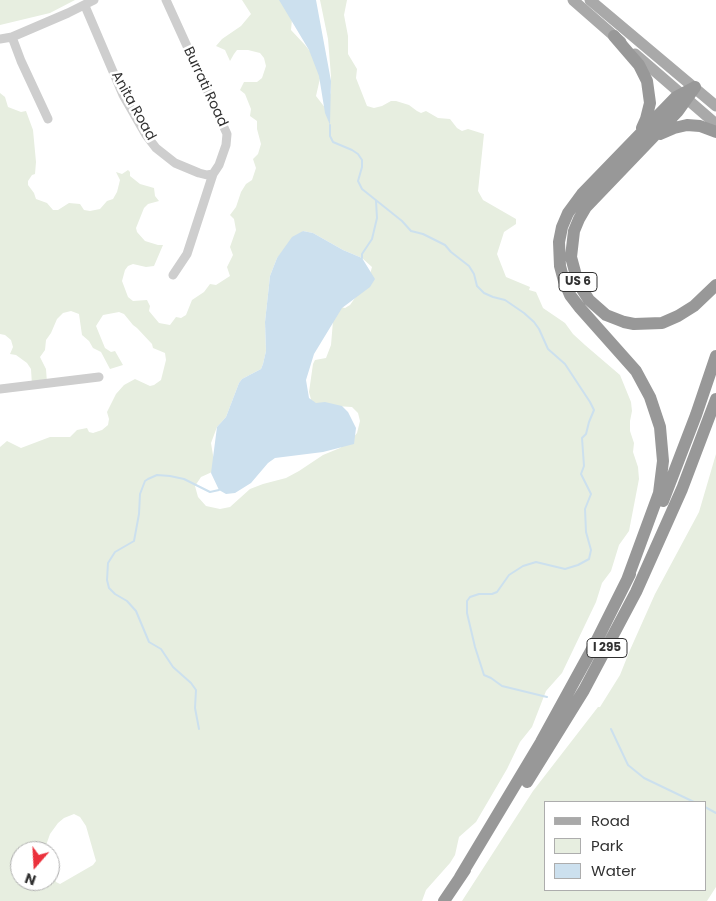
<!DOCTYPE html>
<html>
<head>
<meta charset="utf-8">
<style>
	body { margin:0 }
	#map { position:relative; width:716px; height:901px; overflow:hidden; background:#fff; font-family:Poppins,sans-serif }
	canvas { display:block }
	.legend { position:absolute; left:544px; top:801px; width:162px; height:90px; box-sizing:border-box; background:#fff; border:1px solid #adadad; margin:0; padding:6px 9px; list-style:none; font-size:15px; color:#313131 }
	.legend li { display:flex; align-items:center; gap:10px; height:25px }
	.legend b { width:25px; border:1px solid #adadad }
	.north { position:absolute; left:10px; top:841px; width:50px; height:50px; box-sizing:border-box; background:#fff; border:1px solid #adadad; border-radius:50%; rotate:199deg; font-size:14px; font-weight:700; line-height:20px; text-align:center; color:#313131 }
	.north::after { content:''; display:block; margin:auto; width:18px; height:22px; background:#eb313c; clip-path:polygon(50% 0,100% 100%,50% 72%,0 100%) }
</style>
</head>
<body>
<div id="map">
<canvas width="716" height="901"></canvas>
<ul class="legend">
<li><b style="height:6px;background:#a9a9a9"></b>Road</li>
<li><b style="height:14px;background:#e7eee0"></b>Park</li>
<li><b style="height:14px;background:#cce0ee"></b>Water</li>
</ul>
<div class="north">N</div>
</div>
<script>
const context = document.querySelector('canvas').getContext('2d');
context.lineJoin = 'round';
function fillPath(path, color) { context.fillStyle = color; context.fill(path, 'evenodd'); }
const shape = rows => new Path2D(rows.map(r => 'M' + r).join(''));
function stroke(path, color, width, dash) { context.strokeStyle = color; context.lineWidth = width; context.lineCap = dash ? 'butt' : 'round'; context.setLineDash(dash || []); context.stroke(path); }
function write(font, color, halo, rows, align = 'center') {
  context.font = font + ' Poppins,sans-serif'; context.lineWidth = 5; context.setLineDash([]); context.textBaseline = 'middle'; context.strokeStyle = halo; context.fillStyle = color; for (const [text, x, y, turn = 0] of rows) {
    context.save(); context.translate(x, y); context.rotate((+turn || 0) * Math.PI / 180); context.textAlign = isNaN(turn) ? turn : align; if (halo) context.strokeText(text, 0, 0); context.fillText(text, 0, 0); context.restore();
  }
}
const green = shape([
	[0,0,75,0,50,13,0,25],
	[242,0,282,0,292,19,291,30,305,45,317,60,321,74,316,96,326,109,331,92,331,76,328,39,320,0,347,0,344,15,348,36,348,54,357,69,356,78,367,106,374,108,382,106,391,101,396,101,409,105,417,111,421,113,426,111,438,118,450,119,457,128,462,131,468,129,484,134,478,191,483,200,516,219,516,224,504,232,497,254,506,277,530,287,529,290,536,292,543,308,565,323,573,334,585,345,620,375,631,402,632,411,630,421,630,431,634,443,633,452,638,467,639,479,629,531,619,545,611,571,602,583,596,602,562,673,546,691,532,727,520,742,507,769,476,822,459,837,455,855,450,863,426,890,422,901,0,901,0,447,7,441,21,448,50,437,70,437,77,430,87,428,89,432,93,433,102,430,108,425,109,419,107,412,116,394,124,385,135,379,150,386,154,385,161,380,166,360,165,353,153,348,152,344,137,328,133,325,124,314,119,312,103,315,96,326,105,348,111,352,115,351,123,365,110,369,101,352,93,348,89,341,82,335,79,314,71,311,63,313,57,319,51,333,46,340,45,350,40,357,46,369,47,383,32,385,31,369,27,363,16,355,10,354,13,347,11,340,5,335,0,334,0,93,5,97,8,107,21,112,26,111,33,130,36,162,35,174,32,175,28,181,28,185,34,193,36,199,47,203,53,210,58,210,69,203,80,204,84,210,90,211,100,209,107,201,113,199,117,192,120,180,116,172,122,174,128,170,130,172,130,176,140,184,154,188,155,196,159,201,148,204,144,208,136,228,137,232,145,241,158,245,163,245,154,266,146,267,133,264,128,266,125,270,122,281,128,297,133,301,147,300,150,306,149,311,159,323,170,325,176,317,181,318,186,315,192,300,204,292,210,284,216,285,230,276,227,267,233,255,230,247,236,230,234,219,230,215,236,207,241,192,246,184,252,180,256,168,253,159,258,154,261,144,257,129,257,121,250,116,251,109,245,94,240,90,244,82,257,82,262,78,266,66,264,58,260,53,248,50,237,50,234,54,230,61,225,50,216,46,222,39,241,26,251,14],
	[303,231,313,233,343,250,362,258,372,267,369,278,350,305,345,308,336,306,333,321,331,345,326,358,315,360,313,364,309,392,312,403,319,405,352,407,358,413,360,421,357,433,353,438,340,448,323,455,299,471,286,478,263,484,250,489,230,507,220,509,206,506,198,497,195,486,201,477,212,472,214,461,211,443,217,427,226,417,239,383,242,379,261,369,263,364,266,351,265,322,270,276,277,258],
	[74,814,80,817,86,826,96,861,93,865,60,884,56,882,50,866,50,881,20,881,20,851,44,851,50,834,58,823,64,818],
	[716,454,716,887,707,901,462,901,533,791,598,707,600,707,620,675,630,650,655,594,699,512],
	[705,802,705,890,545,890,545,802]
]);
const water = shape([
	[279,0,316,0,331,81,330,125,325,113,319,76,309,50],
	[303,231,313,233,343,250,362,258,375,279,370,287,342,308,314,354,306,380,309,398,316,403,325,402,342,406,348,412,356,428,354,444,323,452,275,458,268,463,251,483,235,493,226,494,219,490,211,473,217,427,226,417,239,383,242,379,261,369,263,364,266,351,265,322,270,276,277,258,292,237]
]);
const stream = shape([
	[330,125,330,136,333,142,352,150,358,154,362,160,362,167,358,181,362,189,402,221,411,231,423,234,445,245,451,252,469,266,474,274,477,286,484,293,493,297,505,300,524,313,534,322,539,329,548,349,565,364,590,402,594,410,589,422,586,434,582,438,584,466,581,474,591,494,585,509,586,532,591,550,589,559,578,565,565,569,536,562,523,566,509,575,497,592,492,594,479,594,470,597,467,601,467,613,475,647,484,675,491,678,502,686,547,697],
	[362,258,362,254,372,239,377,218,376,201],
	[199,729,195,708,196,690,191,683,173,667,161,649,149,642,136,611,127,601,115,594,109,588,107,580,108,563,115,552,134,541,139,514,140,494,145,481,148,479,157,475,170,476,184,479,210,492,219,490],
	[611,729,628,765,644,778,694,802],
	[705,807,716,813]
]);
const minor = shape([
	[166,0,227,134,226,145,219,165,213,174,187,254,173,275],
	[85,6,123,95,146,135,156,148,175,163,199,173,207,175,213,174],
	[12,37,21,61,48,119],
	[0,39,12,37,68,13,94,0],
	[0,389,99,377]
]);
const major = shape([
	[573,0,621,42],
	[590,0,716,106],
	[635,54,716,124]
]);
const highway = shape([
	[614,36,639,65,647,81,650,103,646,119,642,128],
	[695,87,678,111,586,207,579,219,574,231,571,257,578,283,589,300,606,315,624,322,634,324,662,323,678,316,694,306,716,285],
	[660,134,674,128,687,125,700,126,716,132],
	[663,501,696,415,716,356],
	[627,580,659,493,663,461,660,427,650,397,636,371,580,308,570,295,564,281,560,266,559,242,562,227,568,213,582,194,676,97,695,87],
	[527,782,584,690,636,592,682,489,716,399],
	[460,877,541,742,597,640,630,574],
	[444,901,465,870]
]);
const shields = [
	[578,282,38],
	[607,648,40]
];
const shieldNames = [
	["US 6",578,282],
	["I 295",607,648]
];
const streetNames = [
	["Burrati Road",205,87,65],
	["Anita Road",133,106,61]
];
fillPath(green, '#e7eee0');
fillPath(water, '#cce0ee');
stroke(stream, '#cce0ee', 2);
stroke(minor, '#cecece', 9);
stroke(major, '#a9a9a9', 11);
stroke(highway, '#989898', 12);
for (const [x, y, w] of shields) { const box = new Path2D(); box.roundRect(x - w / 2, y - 9.5, w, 19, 4); context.fillStyle = '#fff'; context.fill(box); stroke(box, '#313131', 1); }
write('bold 12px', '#313131', null, shieldNames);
write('14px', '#313131', '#fff', streetNames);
</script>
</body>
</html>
